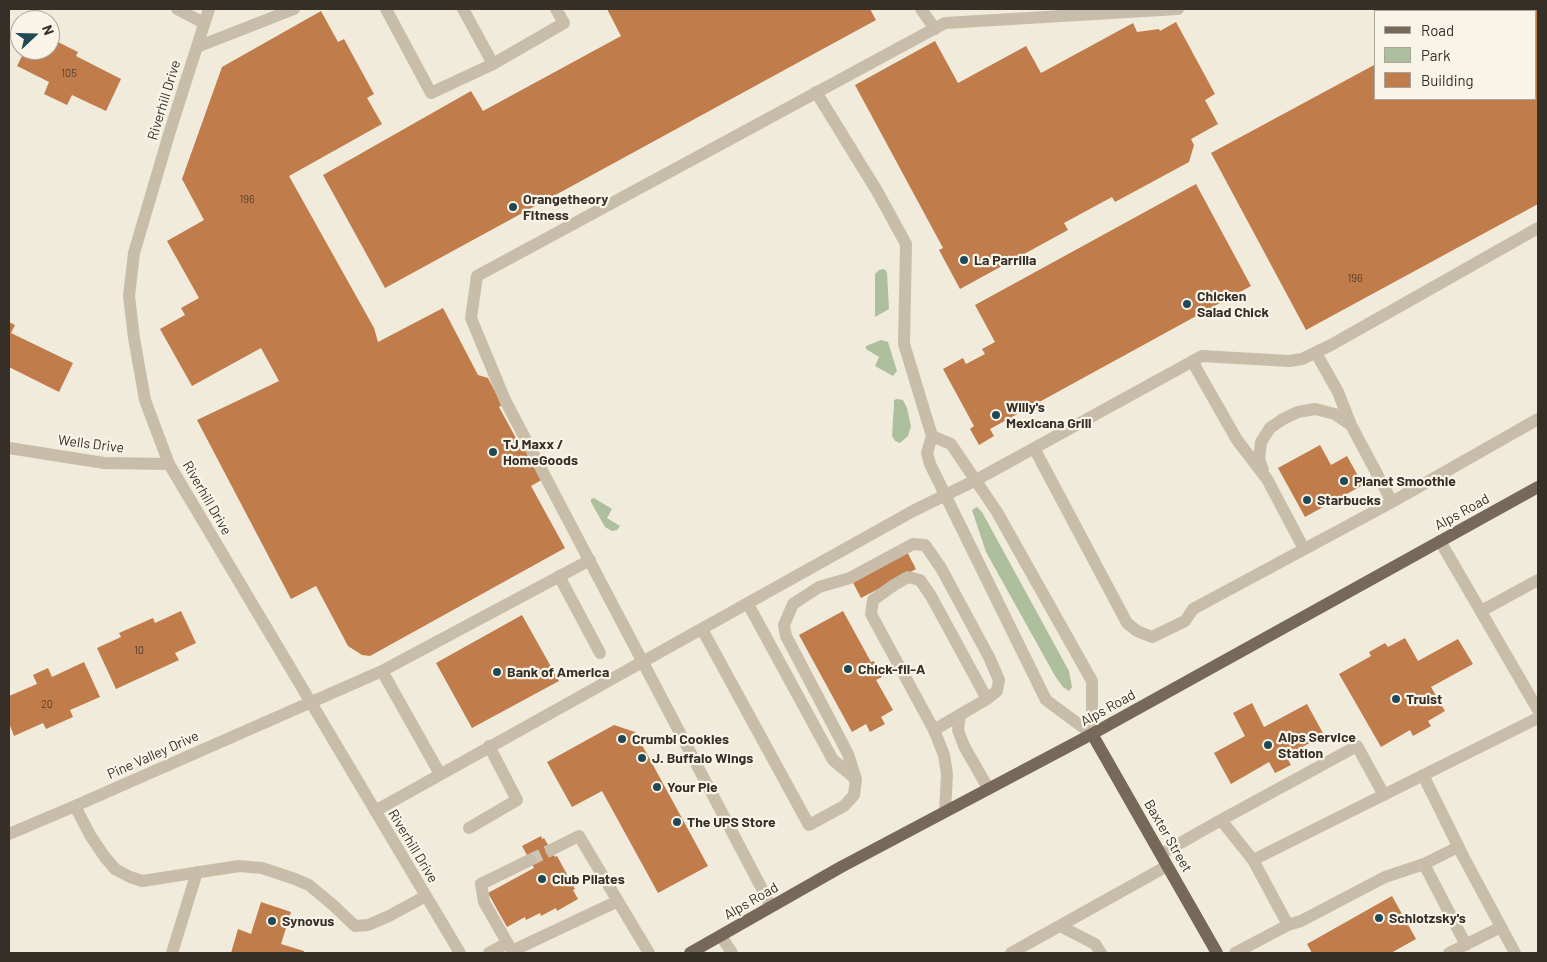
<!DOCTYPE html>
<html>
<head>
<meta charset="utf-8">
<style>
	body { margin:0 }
	#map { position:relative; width:1547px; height:962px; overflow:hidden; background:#f1ebdc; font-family:Barlow,sans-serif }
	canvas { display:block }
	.frame { position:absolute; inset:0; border:10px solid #362f28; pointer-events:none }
	.legend { position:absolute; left:1374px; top:10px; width:162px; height:90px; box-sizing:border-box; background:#f9f4e8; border:1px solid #aba59b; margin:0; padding:6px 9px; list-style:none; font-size:15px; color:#362f28 }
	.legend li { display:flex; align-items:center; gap:10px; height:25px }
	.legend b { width:25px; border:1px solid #aba59b }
	.north { position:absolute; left:10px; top:10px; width:50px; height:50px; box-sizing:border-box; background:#f9f4e8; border:1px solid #aba59b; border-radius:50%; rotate:69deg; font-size:14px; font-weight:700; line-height:20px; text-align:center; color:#362f28 }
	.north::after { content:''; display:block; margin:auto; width:18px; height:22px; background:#204955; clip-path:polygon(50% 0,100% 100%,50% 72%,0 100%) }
</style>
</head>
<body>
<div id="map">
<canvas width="1547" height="962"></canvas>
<div class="frame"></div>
<ul class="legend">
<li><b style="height:6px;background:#77695a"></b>Road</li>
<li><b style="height:14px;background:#aebf9d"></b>Park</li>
<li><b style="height:14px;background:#c07c4b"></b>Building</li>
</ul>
<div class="north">N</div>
</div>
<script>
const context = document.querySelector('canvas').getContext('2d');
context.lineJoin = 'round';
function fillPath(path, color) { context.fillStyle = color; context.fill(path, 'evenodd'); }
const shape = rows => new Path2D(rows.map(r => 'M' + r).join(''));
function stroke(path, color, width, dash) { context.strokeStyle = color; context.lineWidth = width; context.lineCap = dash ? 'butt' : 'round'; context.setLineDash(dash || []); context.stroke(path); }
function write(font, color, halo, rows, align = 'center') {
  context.font = font + ' Barlow,sans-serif'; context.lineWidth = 4.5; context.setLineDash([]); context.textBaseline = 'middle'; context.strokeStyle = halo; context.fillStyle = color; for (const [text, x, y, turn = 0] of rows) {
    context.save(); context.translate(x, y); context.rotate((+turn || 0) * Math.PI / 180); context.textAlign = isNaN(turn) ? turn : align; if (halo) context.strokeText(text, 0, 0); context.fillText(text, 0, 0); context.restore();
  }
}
const green = shape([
	[884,269,887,272,889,309,875,317,875,274,879,270],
	[881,340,888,342,897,371,893,376,875,366,879,357,866,349,866,346],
	[897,399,903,400,907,408,911,426,908,436,900,443,895,441,892,436,894,403,894,400],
	[594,498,612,509,607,518,620,526,617,530,612,531,605,527,591,502,591,499],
	[977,507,982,512,1069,671,1072,687,1069,691,1063,687,1055,676,986,552,972,510]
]);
const building = shape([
	[607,9,870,9,876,20,385,288,323,175,471,91,483,111,621,36],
	[1477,9,1538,9,1538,204,1306,330,1211,153,1376,64,1376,99,1536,99,1536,11,1472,11],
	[321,11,338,42,344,39,374,94,367,98,382,124,289,176,374,328,378,342,443,308,478,375,488,378,502,405,499,407,523,451,526,449,543,479,531,486,565,548,370,656,362,655,348,646,316,586,291,599,197,420,279,381,261,348,192,386,160,329,185,315,181,308,199,298,167,241,204,220,182,179,222,67],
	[1176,22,1215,94,1205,100,1218,124,1191,139,1194,145,1189,162,1115,202,1112,197,1064,223,1068,230,960,289,939,250,943,248,855,85,935,41,958,83,1026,46,1041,73,1133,23,1137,32,1159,29,1160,31],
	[50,38,78,52,76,56,121,79,106,111,72,95,67,105,44,94,49,82,17,66,25,50,50,50],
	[1196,184,1251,286,990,429,994,436,979,445,970,429,974,426,943,369,963,358,966,364,985,354,982,349,995,342,975,305],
	[9,322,15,325,11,333,73,363,59,392,9,367],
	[1320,445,1331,465,1347,456,1363,485,1305,517,1278,468],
	[903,544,916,569,861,598,848,573],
	[181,611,196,643,175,653,179,660,116,689,97,648,121,637,119,633,153,618,155,623],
	[843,611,871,662,874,661,882,677,876,680,893,710,881,717,885,724,870,732,866,724,852,732,799,635],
	[522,615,559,681,472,728,436,663],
	[1405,638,1418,661,1458,639,1473,664,1431,687,1445,711,1428,721,1431,726,1413,736,1410,730,1381,747,1339,674,1371,656,1369,652,1385,643,1388,647],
	[84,662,100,697,70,710,73,717,46,729,43,723,14,736,9,723,9,696,37,684,33,675,48,668,52,677],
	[1252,703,1264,727,1307,704,1324,735,1286,756,1291,765,1275,773,1269,762,1231,784,1214,753,1245,736,1233,713],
	[614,725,635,732,708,866,658,893,602,791,572,807,547,762],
	[541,836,542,839,544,838,555,857,557,856,575,889,573,890,578,899,557,911,556,908,541,916,540,913,526,920,525,917,507,927,488,893,534,868,522,846],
	[1392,896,1416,939,1391,953,1312,953,1307,944],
	[261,902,291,912,281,944,304,951,304,953,231,953,238,929,251,934]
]);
const minorTunnel = shape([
	[530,860,551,850]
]);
const minor = shape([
	[177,9,204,23],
	[209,9,170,131,134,253,129,296,134,338,145,400,169,464,460,953],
	[386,9,431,93,493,64],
	[463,9,493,64,564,23,556,9],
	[921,9,935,29],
	[197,47,294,9],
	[816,92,877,191,906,244,904,344,932,436,927,453,930,464,1046,700,1092,734],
	[1316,353,1338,392,1351,425,1392,502],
	[1192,361,1237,440,1267,479,1304,549],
	[932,436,951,444,997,512,1092,681,1092,734],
	[9,448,104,463,169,464],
	[1034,448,1127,623,1137,631,1152,637,1185,621,1193,609,1392,502,1538,419],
	[1263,470,1259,459,1261,442,1270,428,1283,419,1298,412,1315,409,1335,414,1351,425],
	[1440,541,1538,710],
	[559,576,600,653],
	[748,604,833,760,856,779],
	[1481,611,1538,580],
	[702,629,809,825,844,806,854,795,856,779,848,754,786,636,784,625,793,604,819,587,850,578,913,544,925,545,941,568,989,657,999,680,997,691,987,699],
	[382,671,440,774],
	[960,715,958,730,964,746,988,788],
	[934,730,987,699,931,596,920,580,908,577,894,585,873,600,871,614,934,730,944,755,947,774,945,811],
	[1423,775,1464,858,1515,953],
	[75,806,90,835,104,856,115,869,130,877,142,881,239,866,262,868,295,879,309,885,333,905,355,926,368,925,389,916,426,896],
	[375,811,913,511,976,480,1202,356,1289,361,1302,359,1331,345,1538,228],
	[1221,820,1357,746,1384,795],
	[469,828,517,800,489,746],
	[9,834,75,806,382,671,590,560],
	[551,850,579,836,649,953],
	[1161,854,1221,820,1253,860,1538,718],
	[530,860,481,884,484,902,512,951,618,901],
	[1253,860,1288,925],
	[1424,864,1458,847],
	[771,906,505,400,471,318,477,276,945,23,1178,9],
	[1060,926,1095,944,1101,953],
	[721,936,732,953],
	[172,953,197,872],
	[489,953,507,943],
	[1011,953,1167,866],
	[1235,953,1288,925,1301,921,1385,877,1424,864,1466,945],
	[1449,953,1501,927]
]);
const major = shape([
	[1092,734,1217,953],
	[690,953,841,867,1092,734,1538,487]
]);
const markers = [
	[513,207,5,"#204955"],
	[964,260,5,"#204955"],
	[1187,304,5,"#204955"],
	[996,415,5,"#204955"],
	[493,452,5,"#204955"],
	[1344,481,5,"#204955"],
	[1307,500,5,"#204955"],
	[848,669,5,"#204955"],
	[497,672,5,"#204955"],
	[1396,699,5,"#204955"],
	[622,739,5,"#204955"],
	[1268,745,5,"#204955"],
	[642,758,5,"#204955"],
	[657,787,5,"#204955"],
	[677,822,5,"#204955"],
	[542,879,5,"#204955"],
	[1379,918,5,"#204955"],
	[272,921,5,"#204955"]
];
const numberNames = [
	["105",69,73],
	["196",247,199],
	["196",1355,278],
	["10",139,650],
	["20",47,704]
];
const streetNames = [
	["Riverhill Drive",164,100,-73],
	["Wells Drive",91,444,7],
	["Riverhill Drive",207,498,60],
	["Alps Road",1462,512,-29],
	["Alps Road",1108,708,-29],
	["Pine Valley Drive",153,755,-24],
	["Baxter Street",1168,836,60],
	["Riverhill Drive",413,846,59],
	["Alps Road",751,901,-30]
];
const poiNames = [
	["Orangetheory",523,199],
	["Fitness",523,215],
	["La Parrilla",974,260],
	["Chicken",1197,296],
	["Salad Chick",1197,312],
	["Willy's",1006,407],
	["Mexicana Grill",1006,423],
	["TJ Maxx /",503,444],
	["HomeGoods",503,460],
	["Planet Smoothie",1354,481],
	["Starbucks",1317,500],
	["Chick-fil-A",858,669],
	["Bank of America",507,672],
	["Truist",1406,699],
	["Alps Service",1278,737],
	["Station",1278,753],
	["Crumbl Cookies",632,739],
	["J. Buffalo Wings",652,758],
	["Your Pie",667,787],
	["The UPS Store",687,822],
	["Club Pilates",552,879],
	["Schlotzsky's",1389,918],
	["Synovus",282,921]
];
fillPath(green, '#aebf9d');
fillPath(building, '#c07c4b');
stroke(minorTunnel, '#ccc5b8', 12, [12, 6]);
stroke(minor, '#c8bda9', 12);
stroke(major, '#77695a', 12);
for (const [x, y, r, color] of markers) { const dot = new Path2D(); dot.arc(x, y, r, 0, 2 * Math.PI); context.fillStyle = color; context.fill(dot); stroke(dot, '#f9f4e8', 2); }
write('11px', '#584231', null, numberNames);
write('14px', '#362f28', '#f9f4e8', streetNames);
write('bold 14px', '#362f28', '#f9f4e8', poiNames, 'left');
</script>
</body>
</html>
